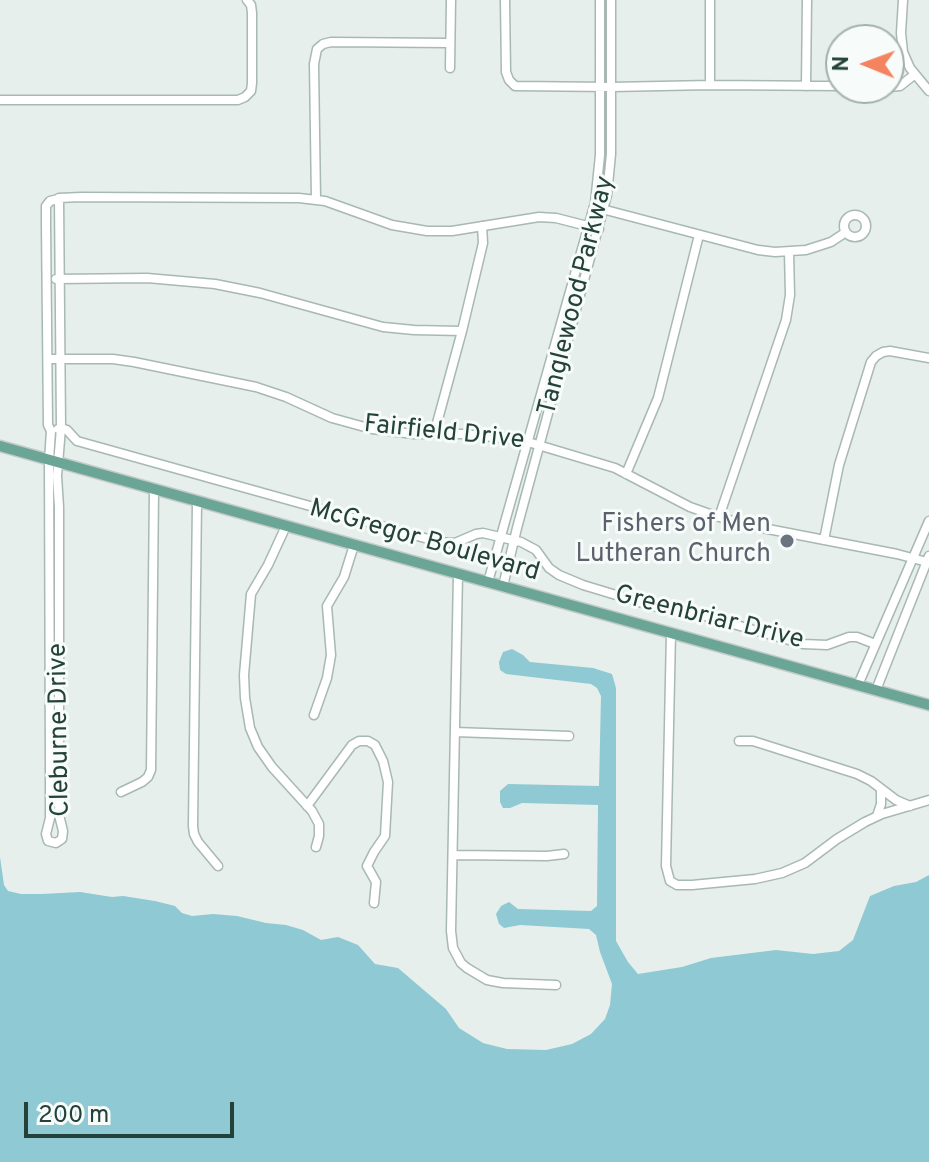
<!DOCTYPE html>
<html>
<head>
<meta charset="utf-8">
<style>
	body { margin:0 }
	#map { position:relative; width:929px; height:1162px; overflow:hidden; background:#e6efeb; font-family:Overpass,sans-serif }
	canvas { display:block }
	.north { position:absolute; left:825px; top:24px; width:80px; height:80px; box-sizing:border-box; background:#f7fbf9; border:2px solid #a3b1ad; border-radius:50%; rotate:271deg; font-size:22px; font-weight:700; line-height:32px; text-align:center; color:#24423a }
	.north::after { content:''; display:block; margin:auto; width:28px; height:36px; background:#f4845f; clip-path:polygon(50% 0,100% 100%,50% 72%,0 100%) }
	.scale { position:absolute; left:24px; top:1102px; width:210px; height:36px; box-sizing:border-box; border:4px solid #24423a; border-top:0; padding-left:10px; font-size:24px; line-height:28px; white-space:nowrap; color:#24423a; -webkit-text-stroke:6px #f7fbf9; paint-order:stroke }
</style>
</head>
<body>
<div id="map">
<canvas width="929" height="1162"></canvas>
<div class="north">N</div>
<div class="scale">200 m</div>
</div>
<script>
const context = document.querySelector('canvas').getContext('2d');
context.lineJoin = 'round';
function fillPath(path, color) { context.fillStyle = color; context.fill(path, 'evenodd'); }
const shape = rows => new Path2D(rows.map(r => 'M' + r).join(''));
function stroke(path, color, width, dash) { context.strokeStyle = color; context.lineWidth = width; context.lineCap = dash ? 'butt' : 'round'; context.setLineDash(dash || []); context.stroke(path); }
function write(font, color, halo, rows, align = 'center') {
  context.font = font + ' Overpass,sans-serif'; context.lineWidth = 6; context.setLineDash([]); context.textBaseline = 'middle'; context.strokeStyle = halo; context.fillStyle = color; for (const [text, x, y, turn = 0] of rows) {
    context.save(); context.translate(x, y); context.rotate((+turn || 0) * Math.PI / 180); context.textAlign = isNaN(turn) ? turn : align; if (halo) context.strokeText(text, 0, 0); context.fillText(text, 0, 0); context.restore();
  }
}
const water = shape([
	[512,649,523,655,530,662,593,668,612,674,616,688,616,941,628,962,638,974,682,967,711,958,776,950,813,954,839,951,853,940,870,896,894,886,916,882,929,875,929,1162,0,1162,0,857,4,885,8,891,21,894,42,894,80,892,112,897,123,896,155,901,175,906,182,913,192,916,213,914,237,916,266,923,286,925,303,930,321,940,338,937,358,945,375,964,398,968,446,1009,459,1028,483,1043,507,1049,546,1050,572,1044,591,1034,605,1019,610,1005,612,984,600,952,596,935,589,929,520,925,504,928,499,924,496,914,501,906,509,902,518,909,591,911,597,906,598,805,522,803,510,808,503,808,500,802,500,791,508,784,599,786,601,696,597,688,591,684,506,674,500,670,499,662,503,652]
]);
const minor = shape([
	[505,0,506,72,509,80,515,86,611,87,710,85,841,86],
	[903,0,901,33,903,52,910,68,929,91],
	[450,68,451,0],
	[710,85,710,0],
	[806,86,807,0],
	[889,87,900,86,914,75],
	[0,100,238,100,245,97,251,91,252,83,252,13,251,5,247,0],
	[59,198,61,428,57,476,59,507,59,815,63,831,62,839,56,843,48,841,46,834,50,818,50,776,49,460,51,431,48,425,46,225,46,206,50,201,58,199,59,198,81,197,299,198,325,201,392,225,427,231,452,231,539,217,556,218,599,229],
	[316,200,314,64,317,49,323,44,331,42,450,43],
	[602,209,758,250,775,252,806,250,831,242,846,232],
	'844 226a11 11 0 1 1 22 0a11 11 0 1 1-22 0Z',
	[56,279,147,278,215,284,260,293,383,327,414,330,462,331],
	[48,359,113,359,134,362,256,387,286,397,332,418,372,429,414,434,462,434,513,439,528,442,615,468,690,507,707,513,742,524,897,554,927,562],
	[58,429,61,428,67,430,77,441,439,542,455,543,476,534,483,533,521,542,536,550,549,568,559,575,583,585,649,605,678,612,705,616,803,644,827,645,849,637,857,637,875,644],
	[434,434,462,331,483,243,482,226],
	[626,474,658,398,699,235],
	[197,502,193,826,194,834,198,842,218,866],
	[719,517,786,320,790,295,789,252],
	[286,526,268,565,251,594,244,675,245,698,250,728,258,747,272,767,312,811,319,824,319,836,316,847],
	[824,540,839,465,871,362,876,356,883,352,890,351,929,358],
	[458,574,451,931,453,948,461,963,467,968,487,980,503,983,556,985],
	[488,582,595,203,600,155,600,0],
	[503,586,517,528,607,195,611,154,611,0],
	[671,633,666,866,670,881,677,885,692,885,755,879,782,873,805,863,837,839,865,822,882,814,929,800],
	[858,685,929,521],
	[876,690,929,556],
	[314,715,327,678,331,655,327,606,344,577,354,545],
	[455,732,569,736],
	[739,741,753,741,857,774,871,781,896,800,910,806],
	[121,792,142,782,148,777,151,770,154,490],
	[307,806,352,745,359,741,368,741,375,745,383,761,388,782,385,836,374,852,367,866,376,882,374,903],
	[877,816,881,804,881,789],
	[453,855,547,856,564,854]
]);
const major = shape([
	[0,446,929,705]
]);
const markers = [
	[787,541,8,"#6b7280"]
];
const streetNames = [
	["Tanglewood Parkway",578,296,-76],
	["Fairfield Drive",444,434,6],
	["McGregor Boulevard",424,542,16],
	["Greenbriar Drive",709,619,14],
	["Cleburne Drive",61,730,-91]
];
const worshipNames = [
	["Fishers of Men",771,526],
	["Lutheran Church",771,556]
];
fillPath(water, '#8ec9d4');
stroke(minor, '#a8b8b2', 11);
stroke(major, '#c2cac8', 13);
stroke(minor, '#fff', 8);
stroke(major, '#6aa596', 10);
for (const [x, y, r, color] of markers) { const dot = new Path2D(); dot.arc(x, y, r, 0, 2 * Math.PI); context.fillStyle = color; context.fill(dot); stroke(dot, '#f7fbf9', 3); }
write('26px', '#24423a', '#f7fbf9', streetNames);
write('26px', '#5b616d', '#f7fbf9', worshipNames, 'right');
</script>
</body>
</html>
